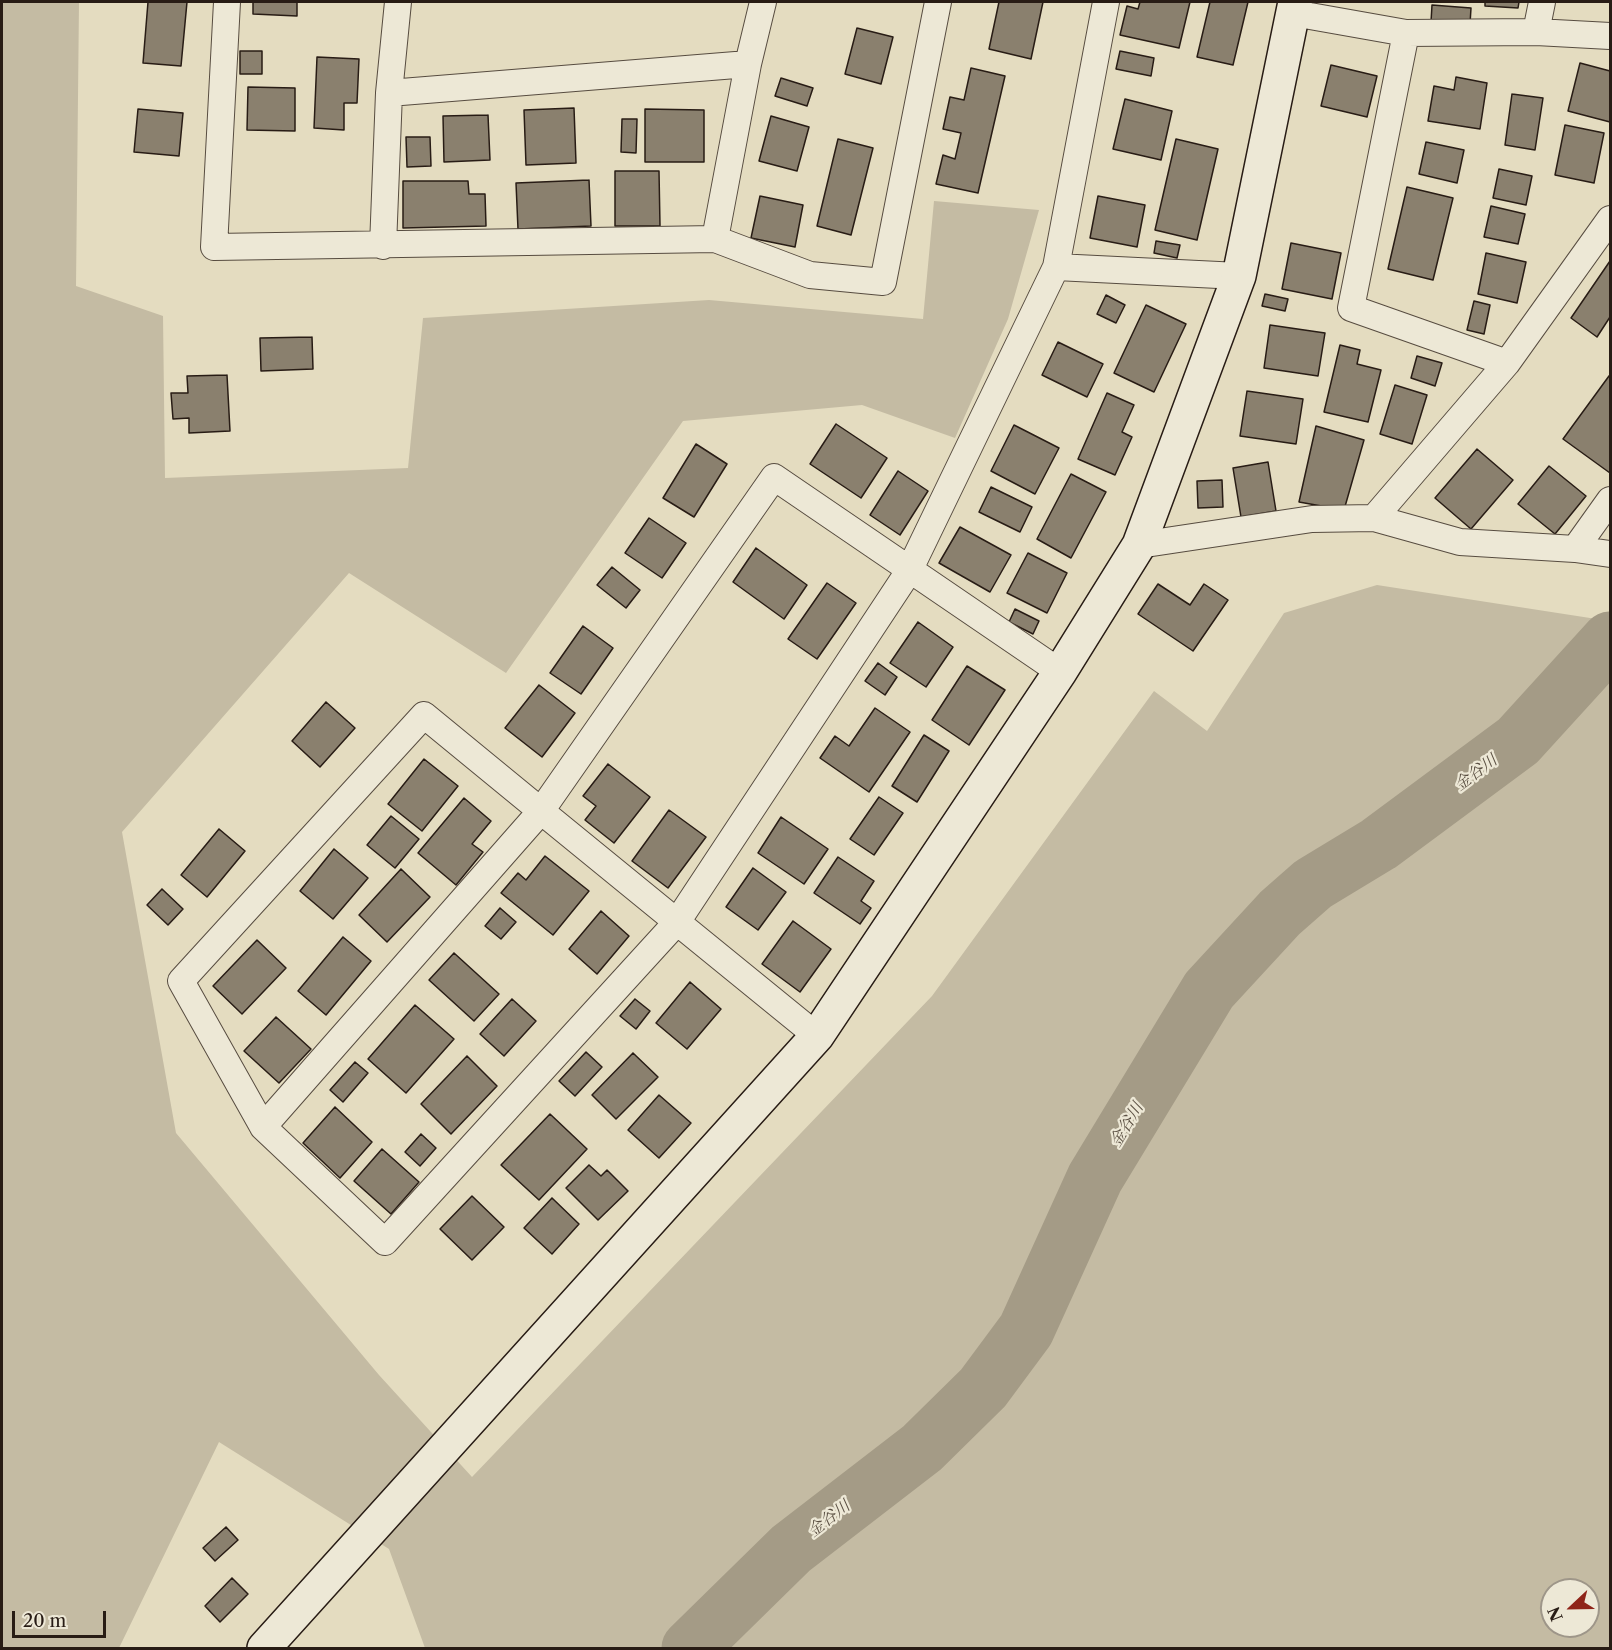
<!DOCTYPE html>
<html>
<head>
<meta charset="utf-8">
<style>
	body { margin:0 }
	#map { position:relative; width:1612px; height:1650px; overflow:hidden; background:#e4dcc0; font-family:"Libre Caslon Text",serif }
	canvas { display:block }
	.frame { position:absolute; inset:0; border:3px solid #281c15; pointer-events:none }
	.north { position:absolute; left:1540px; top:1578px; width:60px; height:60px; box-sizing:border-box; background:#ede8d6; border:2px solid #9e9689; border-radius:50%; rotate:248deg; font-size:16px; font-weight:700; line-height:24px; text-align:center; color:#281c15 }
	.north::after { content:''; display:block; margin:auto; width:21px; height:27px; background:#8f2418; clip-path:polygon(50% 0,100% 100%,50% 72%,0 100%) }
	.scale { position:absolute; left:12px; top:1611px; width:94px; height:27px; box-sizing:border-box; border:3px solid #281c15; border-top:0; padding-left:8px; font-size:18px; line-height:21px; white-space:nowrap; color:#281c15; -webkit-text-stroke:4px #ede8d6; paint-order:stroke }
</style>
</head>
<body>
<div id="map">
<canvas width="1612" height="1650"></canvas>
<div class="frame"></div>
<div class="north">N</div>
<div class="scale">20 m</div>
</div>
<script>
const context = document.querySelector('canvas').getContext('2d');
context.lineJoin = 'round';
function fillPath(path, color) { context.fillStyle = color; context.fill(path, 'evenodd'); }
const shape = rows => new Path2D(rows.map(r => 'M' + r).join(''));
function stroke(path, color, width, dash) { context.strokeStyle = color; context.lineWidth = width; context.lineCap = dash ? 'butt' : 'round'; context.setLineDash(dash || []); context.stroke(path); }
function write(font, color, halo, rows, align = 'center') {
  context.font = font + ' "Libre Caslon Text","Noto Serif JP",serif'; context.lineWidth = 4.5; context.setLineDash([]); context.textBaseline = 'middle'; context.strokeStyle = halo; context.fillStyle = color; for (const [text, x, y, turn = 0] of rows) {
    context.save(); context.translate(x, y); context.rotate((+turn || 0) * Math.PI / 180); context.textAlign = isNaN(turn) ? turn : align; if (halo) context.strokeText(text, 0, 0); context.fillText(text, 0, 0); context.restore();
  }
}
const green = shape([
	[2,2,79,2,76,286,163,316,165,478,408,468,423,318,709,300,923,319,934,201,1039,210,1008,319,955,438,862,405,683,421,506,673,349,573,122,832,176,1133,379,1375,472,1477,932,996,1154,691,1207,731,1284,613,1377,585,1590,618,1610,618,1610,1648,425,1648,389,1549,219,1442,119,1648,2,1648],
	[1552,1590,1588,1590,1588,1626,1552,1626]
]);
const river = shape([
	[690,1648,791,1549,922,1448,983,1388,1026,1330,1095,1178,1209,990,1280,913,1313,884,1379,844,1518,741,1610,640]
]);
const building = shape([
	[148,2,187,2,181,66,143,63,148,2],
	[253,2,297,2,297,16,253,14,253,2],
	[999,2,1043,2,1031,59,989,49,999,2],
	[1140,2,1190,2,1179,48,1120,35,1127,6,1138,9,1140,2],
	[1210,2,1248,2,1233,65,1197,57,1210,2],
	[1485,2,1519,2,1518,8,1485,6,1485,2],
	[1432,5,1471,8,1470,24,1431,22,1432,5],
	[857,28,893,37,881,84,845,74,857,28],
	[240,51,262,51,262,74,240,74,240,51],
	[1120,51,1154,58,1151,76,1116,69,1120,51],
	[317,57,359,59,357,103,344,103,344,130,314,128,317,57],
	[1580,63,1610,71,1610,122,1568,111,1580,63],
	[1331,65,1377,76,1367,117,1321,106,1331,65],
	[971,68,1005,76,978,193,936,184,943,155,955,159,961,133,943,129,950,97,964,100,971,68],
	[1456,77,1487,83,1480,129,1428,121,1434,86,1454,90,1456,77],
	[781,78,813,88,807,106,775,96,781,78],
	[248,87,295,88,295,131,247,130,248,87],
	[1512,94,1543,98,1535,150,1505,145,1512,94],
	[1125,99,1172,111,1161,160,1113,149,1125,99],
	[574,108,576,163,526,165,524,110,574,108],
	[138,109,183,113,179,156,134,152,138,109],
	[645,109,704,110,704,162,645,162,645,109],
	[488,115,490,160,444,162,443,116,488,115],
	[771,116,809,127,797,171,759,161,771,116],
	[622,119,637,119,636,153,621,152,622,119],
	[1565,125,1604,133,1594,183,1555,175,1565,125],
	[406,137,430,137,431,166,407,167,406,137],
	[838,139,873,148,851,235,817,226,838,139],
	[1176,139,1218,149,1197,240,1155,230,1176,139],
	[1426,142,1464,150,1457,183,1419,174,1426,142],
	[1499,169,1532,176,1526,205,1493,198,1499,169],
	[615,171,659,171,660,226,615,226,615,171],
	[589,180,591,226,518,229,516,183,589,180],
	[403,181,468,181,469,194,485,194,486,226,403,228,403,181],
	[1407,187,1453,198,1433,280,1388,269,1407,187],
	[760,196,803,205,795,247,751,238,760,196],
	[1098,196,1145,205,1137,247,1090,238,1098,196],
	[1491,206,1525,214,1518,244,1484,237,1491,206],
	[1156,241,1180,245,1177,258,1154,253,1156,241],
	[1291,243,1341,253,1332,299,1282,289,1291,243],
	[1486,253,1526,262,1517,303,1478,294,1486,253],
	[1610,261,1610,317,1597,337,1571,318,1610,261],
	[1265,294,1288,299,1285,311,1262,306,1265,294],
	[1106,295,1125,305,1116,323,1097,314,1106,295],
	[1474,301,1490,305,1484,334,1467,330,1474,301],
	[1146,305,1186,324,1154,392,1114,373,1146,305],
	[1270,325,1325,333,1318,376,1264,368,1270,325],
	[312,337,313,369,261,371,260,338,312,337],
	[1058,342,1103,364,1087,397,1042,375,1058,342],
	[1340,345,1360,350,1357,364,1381,370,1368,422,1324,412,1340,345],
	[1417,356,1442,363,1435,386,1411,378,1417,356],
	[227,375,230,431,189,433,189,418,173,419,171,393,188,393,187,376,227,375],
	[1609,376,1610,377,1610,473,1563,439,1609,376],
	[1395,385,1427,395,1412,444,1380,434,1395,385],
	[1247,391,1303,399,1296,444,1240,436,1247,391],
	[1107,393,1134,405,1122,432,1132,437,1115,475,1078,459,1107,393],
	[836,424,887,458,861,498,810,464,836,424],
	[1014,425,1059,448,1035,494,991,471,1014,425],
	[1316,426,1364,440,1344,510,1299,502,1316,426],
	[696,444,727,464,694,517,663,498,696,444],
	[1477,449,1513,480,1471,529,1435,498,1477,449],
	[1268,462,1276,511,1241,517,1233,468,1268,462],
	[1549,466,1586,496,1555,534,1518,504,1549,466],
	[898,471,928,491,900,535,870,515,898,471],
	[1071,474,1106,492,1071,558,1037,539,1071,474],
	[1222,480,1223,507,1198,508,1197,481,1222,480],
	[991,487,1032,507,1020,532,979,512,991,487],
	[649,518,686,543,662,578,625,553,649,518],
	[960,527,1011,555,990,592,939,563,960,527],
	[756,548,807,585,784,619,733,582,756,548],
	[1028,553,1067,573,1047,613,1007,593,1028,553],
	[612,567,640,590,626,608,597,585,612,567],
	[827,583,856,603,817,659,788,639,827,583],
	[1158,584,1190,605,1204,584,1228,600,1193,651,1138,614,1158,584],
	[1015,609,1039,621,1033,634,1009,622,1015,609],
	[918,622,953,647,926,687,890,663,918,622],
	[583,626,613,648,581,694,550,673,583,626],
	[878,663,897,677,885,695,865,681,878,663],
	[967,666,1005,690,969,745,932,720,967,666],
	[539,685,575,713,542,757,505,728,539,685],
	[326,702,355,728,320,767,292,741,326,702],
	[875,708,910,732,869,792,820,758,835,736,849,746,875,708],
	[924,735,949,751,917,802,892,786,924,735],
	[424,759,458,786,422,831,388,804,424,759],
	[608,764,650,797,614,843,585,820,596,806,583,796,608,764],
	[879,797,903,813,874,855,850,839,879,797],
	[464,798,491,821,472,844,483,852,456,885,418,853,464,798],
	[669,810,706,837,668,888,632,861,669,810],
	[391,816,419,839,395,868,367,845,391,816],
	[781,817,828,849,804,884,758,853,781,817],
	[219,829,245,851,207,897,181,875,219,829],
	[334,849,368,878,333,919,300,891,334,849],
	[545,856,589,891,553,935,501,893,518,873,526,880,545,856],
	[838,857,874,881,861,901,871,908,860,924,814,893,838,857],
	[753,868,786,892,758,930,726,907,753,868],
	[401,869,430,897,387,942,359,915,401,869],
	[162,889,183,909,168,925,147,905,162,889],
	[500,908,516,922,501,939,485,926,500,908],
	[601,911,629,936,597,974,569,949,601,911],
	[793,921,831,949,800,992,762,964,793,921],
	[343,937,371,961,326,1015,298,991,343,937],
	[257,940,286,968,242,1014,213,986,257,940],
	[454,953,499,994,474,1021,429,980,454,953],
	[690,982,721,1009,687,1049,656,1023,690,982],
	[512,999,536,1021,504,1056,480,1034,512,999],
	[635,999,650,1011,636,1029,620,1016,635,999],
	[415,1005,454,1039,406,1093,368,1059,415,1005],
	[276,1017,311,1049,279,1083,244,1051,276,1017],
	[586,1052,602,1067,575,1096,559,1081,586,1052],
	[633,1053,658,1077,616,1119,592,1095,633,1053],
	[467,1056,497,1086,451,1134,421,1104,467,1056],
	[355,1062,368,1073,343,1102,330,1090,355,1062],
	[659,1095,691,1123,659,1158,628,1130,659,1095],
	[335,1107,372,1142,340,1178,303,1143,335,1107],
	[550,1114,587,1149,539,1200,501,1165,550,1114],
	[421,1134,436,1148,420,1166,405,1152,421,1134],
	[382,1149,419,1182,391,1214,354,1181,382,1149],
	[589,1165,601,1176,607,1170,628,1191,598,1220,566,1188,589,1165],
	[472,1196,504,1227,472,1260,440,1229,472,1196],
	[552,1198,579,1224,552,1254,524,1228,552,1198],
	[226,1527,238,1540,215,1561,203,1548,226,1527],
	[232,1578,248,1594,220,1622,205,1606,232,1578]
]);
const street = shape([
	[227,2,214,247,715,239,810,275,883,282,938,2],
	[1293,13,1406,33,1536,32,1610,36],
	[1536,32,1542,2],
	[1406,33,1351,308,1507,363],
	[389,93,748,64],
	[715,239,748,64,763,2],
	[383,246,389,93,398,2],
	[1056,267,1239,276],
	[1374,518,1507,363,1610,219],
	[1139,545,1312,519,1374,518,1460,542,1575,549,1610,554],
	[1575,549,1610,500],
	[817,1036,677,922,541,811,424,715,181,981,263,1127,385,1242,677,922,909,571,1056,267,1106,2],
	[263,1127,541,811,774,477,1060,672]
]);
const secondary = shape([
	[264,1648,817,1036,1060,672,1139,545,1239,276,1295,2]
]);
const waterNames = [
	["金谷川",1476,773,-37],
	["金谷川",1127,1125,-59],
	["金谷川",829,1519,-38]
];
fillPath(green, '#c4bba3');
stroke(river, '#a49b86', 57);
fillPath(building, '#8a806e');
stroke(building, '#281c15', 1.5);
stroke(street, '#574c40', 28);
stroke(secondary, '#281c15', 36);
stroke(street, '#ede8d6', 26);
stroke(secondary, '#ede8d6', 33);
write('italic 16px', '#5a4f42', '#ede8d6', waterNames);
</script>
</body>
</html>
